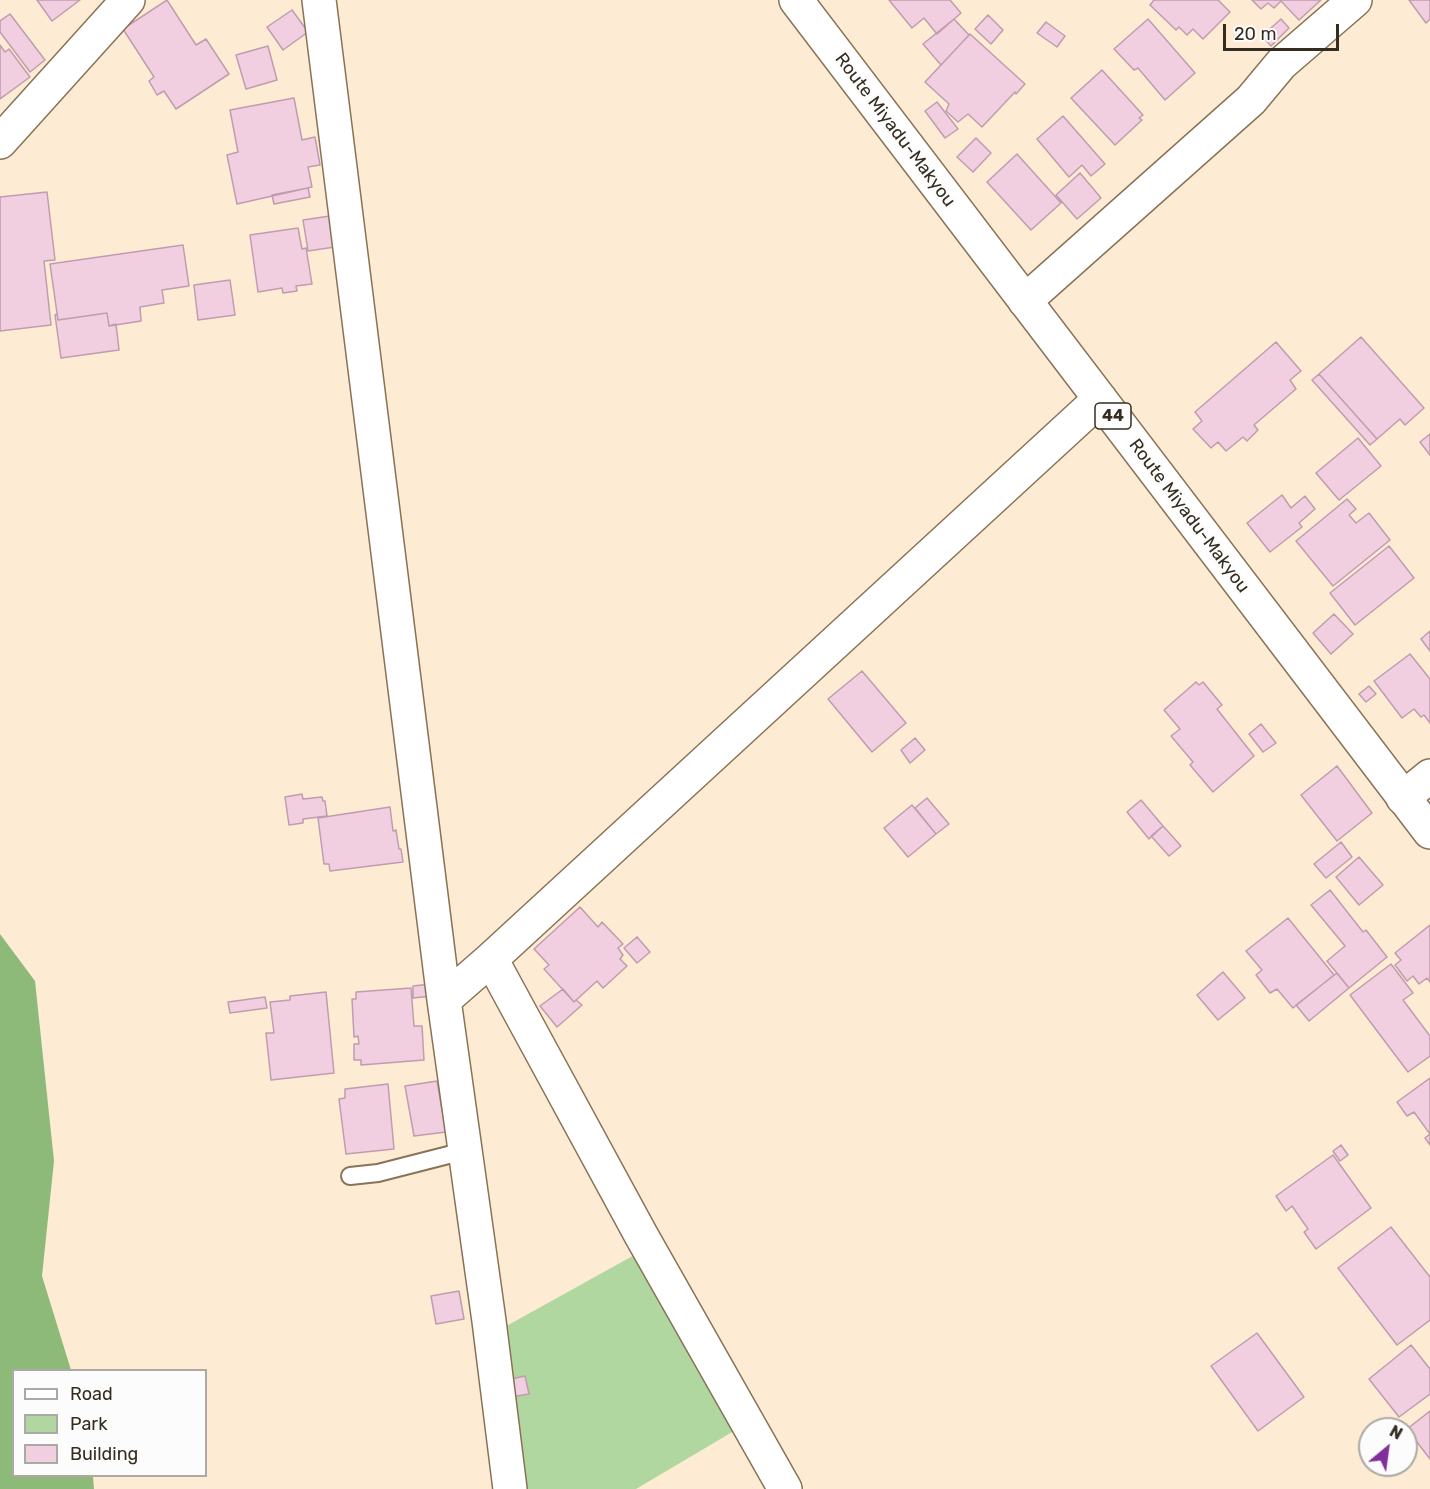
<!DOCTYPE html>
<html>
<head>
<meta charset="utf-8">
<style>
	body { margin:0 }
	#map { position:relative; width:1430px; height:1489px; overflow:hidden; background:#feebd3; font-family:Rubik,sans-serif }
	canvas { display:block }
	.legend { position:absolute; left:12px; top:1369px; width:195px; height:108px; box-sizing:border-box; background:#fcfcfc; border:2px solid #aca9a4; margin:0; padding:8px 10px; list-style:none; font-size:18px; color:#352c20 }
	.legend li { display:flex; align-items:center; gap:12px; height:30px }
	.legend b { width:30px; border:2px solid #aca9a4 }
	.north { position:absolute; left:1358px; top:1417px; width:60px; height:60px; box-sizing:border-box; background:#fcfcfc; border:2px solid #aca9a4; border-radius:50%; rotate:29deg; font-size:16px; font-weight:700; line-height:24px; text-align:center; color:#352c20 }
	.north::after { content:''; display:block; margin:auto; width:21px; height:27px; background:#822f9e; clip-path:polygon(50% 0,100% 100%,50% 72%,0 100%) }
	.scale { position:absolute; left:1223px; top:24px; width:116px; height:27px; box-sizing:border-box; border:3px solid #352c20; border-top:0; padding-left:8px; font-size:18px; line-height:21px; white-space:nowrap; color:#352c20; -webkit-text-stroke:4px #fcfcfc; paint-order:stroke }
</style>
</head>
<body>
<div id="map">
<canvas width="1430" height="1489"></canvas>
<ul class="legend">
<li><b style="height:8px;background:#fff"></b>Road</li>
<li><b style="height:16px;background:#b1d7a1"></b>Park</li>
<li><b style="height:16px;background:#f2cee1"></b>Building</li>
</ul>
<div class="north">N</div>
<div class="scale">20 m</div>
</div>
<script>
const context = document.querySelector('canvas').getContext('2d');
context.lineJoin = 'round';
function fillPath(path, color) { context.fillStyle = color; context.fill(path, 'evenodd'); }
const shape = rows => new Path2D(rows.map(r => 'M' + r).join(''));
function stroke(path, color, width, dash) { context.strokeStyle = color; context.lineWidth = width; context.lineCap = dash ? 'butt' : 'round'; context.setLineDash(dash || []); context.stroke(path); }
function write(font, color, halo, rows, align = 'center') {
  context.font = font + ' Rubik,sans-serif'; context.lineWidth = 6; context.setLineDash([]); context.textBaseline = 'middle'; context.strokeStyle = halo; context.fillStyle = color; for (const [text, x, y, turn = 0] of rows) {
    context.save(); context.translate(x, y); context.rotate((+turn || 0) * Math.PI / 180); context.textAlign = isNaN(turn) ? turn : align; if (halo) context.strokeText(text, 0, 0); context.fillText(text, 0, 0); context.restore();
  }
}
const green = shape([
	[638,1253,734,1431,636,1489,522,1489,501,1329]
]);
const forest = shape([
	[0,934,35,981,54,1161,42,1276,71,1370,14,1370,14,1476,93,1476,94,1489,0,1489]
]);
const building = shape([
	[37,0,80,0,52,21,37,0],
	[167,0,196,45,206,39,229,74,176,109,164,91,157,95,149,81,154,77,123,29,167,0],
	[889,0,950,0,961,13,937,34,924,18,912,28,889,0],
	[1154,0,1218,0,1230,12,1203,39,1193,29,1187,35,1179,27,1176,30,1150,5,1154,0],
	[1252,0,1321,0,1299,20,1281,1,1274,8,1268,3,1261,9,1252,0],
	[1409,0,1430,0,1430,19,1426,23,1409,0],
	[292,10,308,32,283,50,267,27,292,10],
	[10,14,45,60,30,72,0,32,0,21,10,14],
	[988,15,1003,30,991,44,975,29,988,15],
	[954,19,969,35,941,65,923,44,954,19],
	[1148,19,1195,73,1165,100,1138,68,1134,70,1114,49,1148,19],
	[1281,19,1289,28,1271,46,1262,36,1281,19],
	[1046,22,1065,36,1057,47,1037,33,1046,22],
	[970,34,1025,84,1016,94,1015,92,982,127,968,114,958,122,946,111,949,104,925,82,970,34],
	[0,45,5,52,9,49,30,77,0,99,0,45],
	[268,46,277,80,246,89,236,55,268,46],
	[1102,70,1143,115,1139,118,1142,120,1115,145,1071,98,1102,70],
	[294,98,302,140,315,137,320,165,308,167,312,187,237,204,227,155,238,152,230,110,294,98],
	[937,102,958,129,945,138,925,111,937,102],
	[1063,116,1105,164,1091,176,1082,165,1069,177,1037,139,1063,116],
	[976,138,991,153,973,172,957,157,976,138],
	[1017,154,1061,203,1031,230,987,182,1017,154],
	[1080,173,1101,198,1077,219,1056,195,1080,173],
	[308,188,310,197,274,204,272,195,308,188],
	[47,192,55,260,44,261,51,325,0,331,0,197,47,192],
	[330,216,335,247,308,251,303,220,330,216],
	[298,228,302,249,306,248,312,284,296,286,297,291,283,293,282,288,258,292,250,235,298,228],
	[183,245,189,286,162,290,164,303,140,307,141,321,109,326,107,313,58,320,50,264,183,245],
	[230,280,235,315,198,320,194,285,230,280],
	[107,313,109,326,116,324,119,350,61,358,55,315,57,314,58,320,107,313],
	[1361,337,1424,408,1405,425,1400,419,1377,439,1319,374,1361,337],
	[1276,342,1301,371,1290,380,1296,389,1254,425,1258,430,1247,441,1243,437,1226,451,1218,442,1211,448,1193,429,1202,421,1195,412,1276,342],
	[1319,374,1377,439,1370,445,1312,380,1319,374],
	[1430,434,1430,455,1420,442,1430,434],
	[1358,438,1381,466,1339,500,1316,473,1358,438],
	[1282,495,1291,508,1305,496,1315,509,1299,523,1302,527,1270,552,1247,523,1282,495],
	[1347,499,1356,509,1349,515,1356,523,1369,513,1390,540,1333,586,1296,541,1347,499],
	[1389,546,1414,578,1355,625,1330,593,1389,546],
	[1334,614,1353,634,1331,654,1313,633,1334,614],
	[1430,631,1430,651,1421,639,1430,631],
	[1410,654,1430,679,1430,723,1424,715,1421,717,1414,709,1402,718,1374,681,1410,654],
	[862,671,906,723,872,752,828,699,862,671],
	[1196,682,1199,685,1203,682,1222,705,1217,709,1254,756,1213,792,1190,765,1193,762,1171,736,1180,729,1164,710,1196,682],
	[1369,686,1376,694,1366,702,1359,694,1369,686],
	[1261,724,1276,743,1263,752,1249,734,1261,724],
	[915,738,925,750,910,763,901,750,915,738],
	[1337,766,1372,813,1337,841,1301,795,1337,766],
	[302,794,303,799,322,797,323,801,325,801,327,816,303,819,303,823,289,825,285,797,302,794],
	[927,798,949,824,936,834,915,808,927,798],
	[1141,800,1163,826,1149,839,1127,812,1141,800],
	[912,805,936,834,908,857,884,828,912,805],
	[390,807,393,831,396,830,399,849,401,849,403,862,330,871,329,864,324,864,318,818,390,807],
	[1163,826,1181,846,1169,856,1151,836,1163,826],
	[1341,842,1352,857,1326,878,1314,864,1341,842],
	[1359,857,1383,885,1359,905,1336,877,1359,857],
	[1330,890,1363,932,1366,930,1387,957,1349,988,1327,961,1345,946,1311,905,1330,890],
	[580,907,598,927,602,922,623,944,618,948,623,955,620,959,627,966,603,988,597,981,574,1002,544,969,549,965,534,949,580,907],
	[1288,918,1334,975,1293,1008,1277,989,1270,993,1256,975,1262,970,1246,951,1288,918],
	[1430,925,1430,982,1427,978,1419,984,1413,976,1407,981,1395,965,1401,960,1395,953,1430,925],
	[637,937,650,952,637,963,624,948,637,937],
	[1391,964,1413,993,1403,1000,1430,1036,1430,1056,1408,1072,1350,995,1391,964],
	[1223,972,1245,998,1218,1020,1197,995,1223,972],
	[1337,973,1349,988,1309,1021,1296,1005,1337,973],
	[431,984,432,996,413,998,413,986,431,984],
	[411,988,414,1026,422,1026,424,1060,361,1065,361,1060,354,1060,354,1044,359,1044,358,1036,354,1037,352,999,356,999,356,992,411,988],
	[563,989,574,1002,576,1000,582,1005,557,1027,540,1006,563,989],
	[326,992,334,1073,271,1080,266,1033,274,1033,270,1002,290,1000,290,996,326,992],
	[265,997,267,1008,230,1013,228,1002,265,997],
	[1430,1078,1430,1145,1425,1138,1430,1134,1414,1112,1407,1116,1397,1102,1430,1078],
	[437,1081,446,1132,414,1136,405,1086,437,1081],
	[388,1084,394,1149,346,1154,339,1099,345,1098,345,1089,388,1084],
	[1341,1145,1348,1155,1340,1161,1333,1151,1341,1145],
	[1333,1155,1371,1208,1316,1249,1304,1232,1308,1229,1292,1206,1286,1211,1276,1196,1333,1155],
	[1391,1227,1430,1277,1430,1320,1397,1345,1338,1268,1391,1227],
	[459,1291,464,1319,436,1324,431,1296,459,1291],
	[1257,1333,1304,1397,1258,1431,1211,1366,1257,1333],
	[1411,1345,1430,1369,1430,1394,1399,1417,1369,1379,1411,1345],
	[525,1376,529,1394,511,1397,507,1380,525,1376],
	[1430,1411,1430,1459,1407,1429,1430,1411]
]);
const service = shape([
	[350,1176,378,1173,464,1151]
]);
const minor = shape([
	[319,0,444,1000,489,1321,510,1489],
	[0,142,128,0],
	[1025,301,1251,100,1281,64,1355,0],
	[1403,798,1430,776],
	[444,1000,491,959],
	[785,1489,641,1235,491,959,1100,399]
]);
const primary = shape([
	[796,0,1430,832]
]);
const shields = [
	[1113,416,36]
];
const shieldNames = [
	["44",1113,416]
];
const streetNames = [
	["Route Miyadu-Makyou",895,130,53],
	["Route Miyadu-Makyou",1189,516,53]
];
fillPath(green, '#b1d7a1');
fillPath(forest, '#8dba79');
fillPath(building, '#f2cee1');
stroke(building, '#bf9daf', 1.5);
stroke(service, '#887358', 20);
stroke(minor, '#887358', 36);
stroke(primary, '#887358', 36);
stroke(service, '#fff', 16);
stroke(minor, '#fff', 33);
stroke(primary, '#fff', 33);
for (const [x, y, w] of shields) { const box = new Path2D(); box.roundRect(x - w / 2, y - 13, w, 26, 4.5); context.fillStyle = '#fcfcfc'; context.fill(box); stroke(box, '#352c20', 1.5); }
write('bold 16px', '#352c20', null, shieldNames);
write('18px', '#352c20', '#fcfcfc', streetNames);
</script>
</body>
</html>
